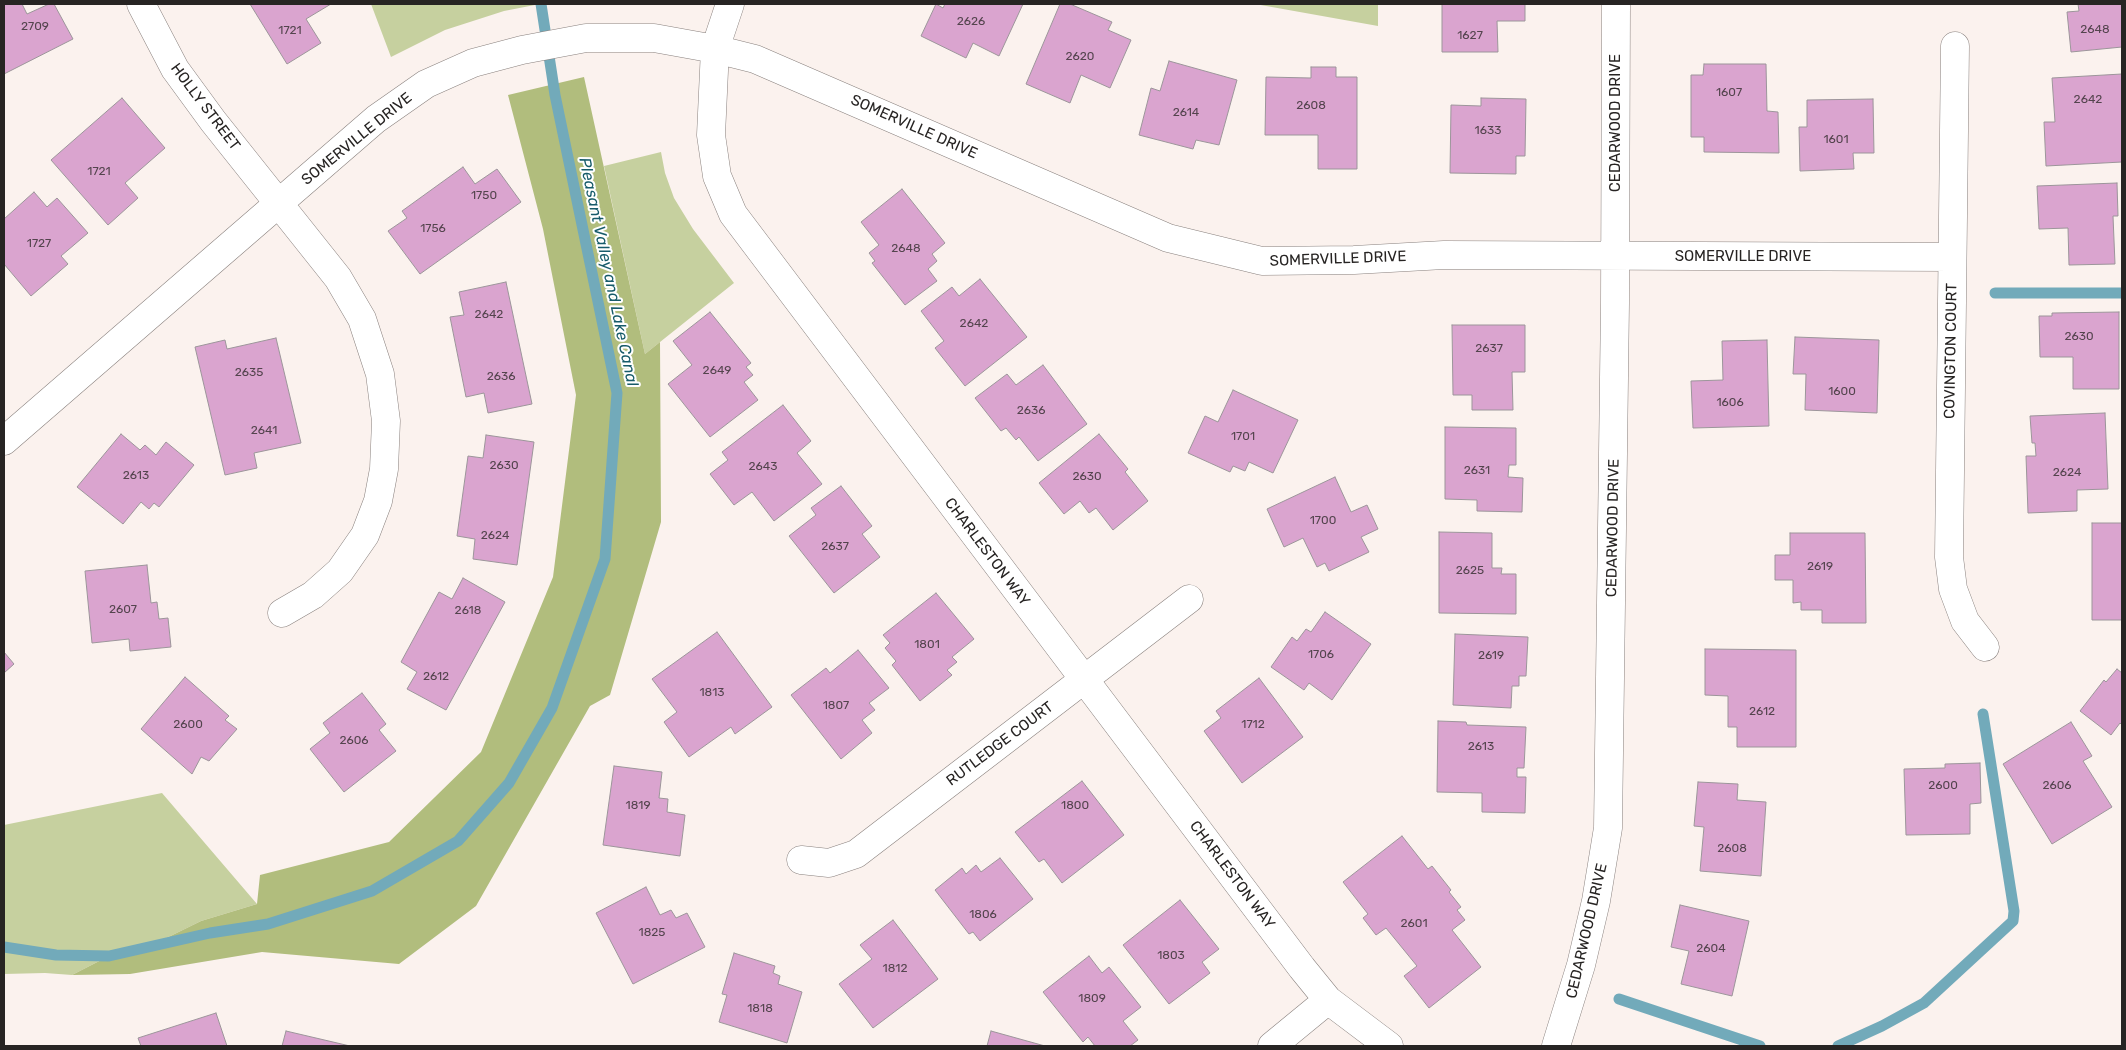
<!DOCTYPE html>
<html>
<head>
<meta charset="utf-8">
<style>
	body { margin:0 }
	#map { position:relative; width:2126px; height:1050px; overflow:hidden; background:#fbf2ee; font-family:Rubik,sans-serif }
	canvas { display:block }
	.frame { position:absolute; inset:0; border:5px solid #272423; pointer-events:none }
</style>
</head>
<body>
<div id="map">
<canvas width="2126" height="1050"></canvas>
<div class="frame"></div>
</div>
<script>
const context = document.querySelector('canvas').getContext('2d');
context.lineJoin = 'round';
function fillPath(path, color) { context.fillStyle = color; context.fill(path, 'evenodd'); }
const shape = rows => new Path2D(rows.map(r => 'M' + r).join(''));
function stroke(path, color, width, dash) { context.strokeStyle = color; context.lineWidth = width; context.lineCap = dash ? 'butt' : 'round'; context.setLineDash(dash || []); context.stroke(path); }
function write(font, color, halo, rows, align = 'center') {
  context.font = font + ' Rubik,sans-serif'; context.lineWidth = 4; context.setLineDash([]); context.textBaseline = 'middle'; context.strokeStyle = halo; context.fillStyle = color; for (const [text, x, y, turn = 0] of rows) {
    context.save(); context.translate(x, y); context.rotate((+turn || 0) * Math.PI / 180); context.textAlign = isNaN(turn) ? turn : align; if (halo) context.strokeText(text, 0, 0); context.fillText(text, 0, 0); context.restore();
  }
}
const green = shape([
	[371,4,540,4,504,11,445,30,391,57],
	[1255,4,1378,4,1378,26],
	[661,152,665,173,674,198,693,229,734,283,645,354,604,166],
	[162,793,257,904,201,921,148,947,109,956,72,975,45,973,4,974,4,825]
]);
const forest = shape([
	[584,77,645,354,660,342,661,522,610,695,590,706,476,906,399,964,262,952,130,974,72,975,109,956,148,947,201,921,257,904,260,875,389,842,481,752,553,577,576,395,543,229,508,95]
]);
const stream = shape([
	[1995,293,2122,293],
	[4,947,56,955,109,956,210,933,268,924,372,891,458,841,509,783,552,708,605,559,617,393,555,95,541,4],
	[1619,999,1760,1046],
	[1838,1046,1882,1026,1924,1003,2013,921,2014,911,1983,714]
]);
const building = shape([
	[4,4,22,4,27,14,49,4,54,4,73,39,4,74,4,4],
	[250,4,331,4,306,19,321,43,287,64,250,4],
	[936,4,943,8,945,4,1023,4,999,56,973,43,966,58,921,36,936,4],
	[1060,4,1070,4,1112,22,1108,30,1131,40,1110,88,1081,75,1070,103,1026,84,1060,4],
	[1442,4,1525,4,1525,21,1497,21,1498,52,1442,52,1442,4],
	[2078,4,2122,4,2122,47,2071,52,2067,12,2079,11,2078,4],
	[1169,61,1237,80,1219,145,1196,140,1193,149,1139,135,1151,88,1160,91,1169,61],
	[1704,64,1766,64,1767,111,1778,112,1779,153,1704,152,1704,137,1691,137,1691,75,1703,75,1704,64],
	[1311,67,1336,67,1336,77,1357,77,1357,169,1318,169,1318,135,1265,135,1266,77,1311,78,1311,67],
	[2122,74,2122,162,2046,166,2044,122,2055,122,2052,78,2122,74],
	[122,98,165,148,125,183,138,198,108,225,51,160,122,98],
	[1481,98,1526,99,1525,156,1516,156,1516,174,1450,173,1451,105,1481,106,1481,98],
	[1873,99,1874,153,1853,153,1854,169,1800,171,1799,127,1807,127,1807,100,1873,99],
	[463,167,475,184,497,169,521,202,420,274,388,231,407,218,402,211,463,167],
	[2117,183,2118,216,2113,216,2115,264,2069,265,2068,228,2039,229,2037,186,2117,183],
	[902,189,945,243,932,254,937,261,928,269,937,281,905,305,872,263,875,261,869,253,879,245,861,222,902,189],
	[34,192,47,207,57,198,88,233,61,256,68,264,31,296,4,264,4,219,34,192],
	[980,279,1027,337,965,386,935,348,944,341,921,311,952,287,959,296,980,279],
	[506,282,532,404,488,413,484,393,466,397,450,317,464,315,459,292,506,282],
	[710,312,751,363,746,367,753,375,744,382,758,400,710,437,668,384,692,365,673,341,710,312],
	[2119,312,2119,389,2073,389,2073,357,2040,357,2039,316,2052,316,2052,313,2119,312],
	[1452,325,1525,325,1525,372,1512,372,1513,410,1472,410,1472,395,1453,395,1452,325],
	[1795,337,1879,340,1877,413,1805,410,1806,374,1793,374,1795,337],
	[276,338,301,443,254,453,257,468,225,475,195,347,225,340,227,349,276,338],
	[1767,340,1769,426,1693,428,1691,381,1723,380,1722,341,1767,340],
	[1043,365,1087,424,1038,461,1019,437,1016,440,1006,428,1001,431,975,398,1007,374,1016,385,1043,365],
	[1233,390,1298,420,1273,473,1249,462,1245,471,1233,466,1230,472,1188,453,1205,416,1218,422,1233,390],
	[783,405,811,441,797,453,822,484,774,521,752,492,734,505,710,474,728,460,722,452,783,405],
	[2105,413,2108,489,2077,490,2077,511,2028,513,2026,456,2036,456,2035,443,2032,443,2030,416,2105,413],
	[1445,427,1516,428,1516,465,1509,465,1508,477,1523,478,1522,512,1477,511,1477,500,1445,499,1445,427],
	[121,434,140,450,145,445,156,455,166,442,194,465,159,507,154,503,149,509,141,502,123,524,77,487,121,434],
	[1099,434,1128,469,1125,472,1148,501,1113,530,1096,508,1089,513,1080,501,1064,514,1039,483,1099,434],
	[486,435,534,442,517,565,473,559,475,539,457,536,468,456,483,458,486,435],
	[1335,477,1351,512,1367,505,1378,529,1361,537,1369,552,1329,571,1325,563,1317,567,1303,538,1284,547,1267,509,1335,477],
	[841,486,872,526,862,534,880,557,834,593,789,536,816,515,811,508,841,486],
	[2092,523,2122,523,2122,620,2092,620,2092,523],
	[1439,532,1492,533,1492,568,1502,568,1501,574,1516,574,1516,614,1439,613,1439,532],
	[1790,533,1865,533,1866,623,1822,623,1822,610,1801,610,1801,602,1793,603,1793,580,1775,580,1775,555,1790,555,1790,533],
	[147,565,151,603,157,602,159,619,168,618,171,647,130,651,129,639,92,643,85,571,147,565],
	[463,578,505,602,446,710,407,689,417,672,401,662,439,592,452,599,463,578],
	[936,593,974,639,952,657,957,662,947,670,952,675,920,701,892,665,896,661,885,648,890,643,883,635,936,593],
	[1325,612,1371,644,1332,700,1309,683,1304,690,1271,667,1292,637,1297,641,1306,629,1311,632,1325,612],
	[717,632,772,707,735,734,731,727,689,757,664,722,677,712,652,679,717,632],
	[1455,634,1528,637,1526,676,1519,676,1519,686,1512,686,1511,708,1453,705,1455,634],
	[1705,649,1796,650,1796,747,1737,747,1737,727,1728,727,1728,696,1705,695,1705,649],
	[858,650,889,688,869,703,875,710,862,720,872,733,841,759,791,695,826,668,830,673,858,650],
	[4,652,14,664,4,673,4,652],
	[2117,669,2122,673,2122,725,2120,723,2111,735,2080,711,2104,680,2106,682,2117,669],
	[185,677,229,716,225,720,237,729,209,761,201,757,192,774,141,729,185,677],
	[1259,678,1303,737,1242,783,1204,731,1221,718,1216,711,1259,678],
	[362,693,386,724,379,730,396,751,344,792,310,749,330,733,323,723,362,693],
	[1438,721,1466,722,1467,725,1526,727,1524,768,1517,768,1517,777,1526,777,1525,813,1482,812,1482,793,1437,792,1438,721],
	[2071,722,2092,756,2083,761,2112,807,2052,844,2003,764,2071,722],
	[1980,763,1981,803,1970,804,1970,834,1906,835,1904,769,1945,768,1945,764,1980,763],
	[614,766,662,772,659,798,668,799,667,812,685,815,680,856,603,845,614,766],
	[1082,781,1124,835,1062,883,1044,859,1039,862,1015,832,1082,781],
	[1698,782,1738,784,1737,800,1766,802,1761,876,1700,871,1704,827,1694,826,1698,782],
	[1402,836,1428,869,1432,866,1451,890,1449,892,1461,907,1457,910,1465,920,1452,930,1481,967,1429,1008,1404,976,1417,966,1386,928,1376,935,1363,918,1368,914,1343,882,1402,836],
	[1000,858,1033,899,980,941,973,932,969,934,935,890,962,868,966,874,976,865,981,872,1000,858],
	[646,887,660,915,671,910,676,918,687,913,705,947,633,984,596,913,646,887],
	[1180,900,1219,949,1202,962,1210,973,1169,1004,1123,945,1180,900],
	[1680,905,1749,921,1732,996,1681,984,1689,951,1671,947,1680,905],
	[893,920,938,979,873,1028,839,984,872,959,860,945,893,920],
	[734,953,775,966,773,973,780,976,778,984,802,992,787,1043,719,1022,727,995,722,994,734,953],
	[1089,956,1102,973,1109,967,1141,1007,1123,1021,1138,1040,1130,1046,1095,1046,1088,1037,1083,1042,1043,992,1089,956],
	[216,1013,227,1046,141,1046,138,1038,216,1013],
	[286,1031,350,1046,282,1046,286,1031],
	[991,1031,1045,1046,987,1046,991,1031]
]);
const minor = shape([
	[141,4,175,69,213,121,338,278,362,319,380,374,386,421,384,469,378,501,365,535,340,571,313,595,282,613],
	[730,4,715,49,711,135,717,176,733,214,1302,968,1328,1000,1389,1046],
	[1955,46,1949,557,1953,589,1965,621,1985,647],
	[4,441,376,119,426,84,473,63,522,50,586,38,654,38,715,49,755,59,1168,238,1262,261,1354,260,1444,255,1952,257],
	[801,860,829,863,856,854,1189,599],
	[1272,1046,1328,1000],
	[1556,1046,1581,965,1596,901,1608,828,1615,303,1616,4]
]);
const numberNames = [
	["2626",971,22],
	["2709",35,27],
	["2648",2095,30],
	["1721",290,31],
	["1627",1470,36],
	["2620",1080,57],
	["1607",1729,93],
	["2642",2088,100],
	["2608",1311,106],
	["2614",1186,113],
	["1633",1488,131],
	["1601",1836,140],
	["1721",99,172],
	["1750",484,196],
	["1756",433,229],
	["1727",39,244],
	["2648",906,249],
	["2642",489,315],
	["2642",974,324],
	["2630",2079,337],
	["2637",1489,349],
	["2649",717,371],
	["2635",249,373],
	["2636",501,377],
	["1600",1842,392],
	["1606",1730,403],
	["2636",1031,411],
	["2641",264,431],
	["1701",1243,437],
	["2630",504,466],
	["2643",763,467],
	["2631",1477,471],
	["2624",2067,473],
	["2613",136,476],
	["2630",1087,477],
	["1700",1323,521],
	["2624",495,536],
	["2637",835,547],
	["2619",1820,567],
	["2625",1470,571],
	["2607",123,610],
	["2618",468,611],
	["1801",927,645],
	["1706",1321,655],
	["2619",1491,656],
	["2612",436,677],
	["1813",712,693],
	["1807",836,706],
	["2612",1762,712],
	["2600",188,725],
	["1712",1253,725],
	["2606",354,741],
	["2613",1481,747],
	["2600",1943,786],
	["2606",2057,786],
	["1819",638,806],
	["1800",1075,806],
	["2608",1732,849],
	["1806",983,915],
	["2601",1414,924],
	["1825",652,933],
	["2604",1711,949],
	["1803",1171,956],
	["1812",895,969],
	["1809",1092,999],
	["1818",760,1009]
];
const streetNames = [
	["HOLLY STREET",205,107,53],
	["CEDARWOOD DRIVE",1616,123,-90],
	["SOMERVILLE DRIVE",914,127,24],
	["SOMERVILLE DRIVE",357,139,-39],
	["SOMERVILLE DRIVE",1743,257],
	["SOMERVILLE DRIVE",1338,259,-2],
	["COVINGTON COURT",1951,351,-89],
	["CEDARWOOD DRIVE",1613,528,-89],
	["CHARLESTON WAY",987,552,53],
	["RUTLEDGE COURT",1000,744,-37],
	["CHARLESTON WAY",1232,875,53],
	["CEDARWOOD DRIVE",1587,931,-77]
];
const waterNames = [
	["Pleasant Valley and Lake Canal",608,272,78]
];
fillPath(green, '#c6d09f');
fillPath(forest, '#b1bd7d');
stroke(stream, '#72aaba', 11);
fillPath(building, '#daa4cf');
stroke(building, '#9c959a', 1);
stroke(minor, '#89817e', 29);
stroke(minor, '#fff', 28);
write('12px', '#54444e', null, numberNames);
write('15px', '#272423', '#fff', streetNames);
write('italic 16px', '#175b6a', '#fff', waterNames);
</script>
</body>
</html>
